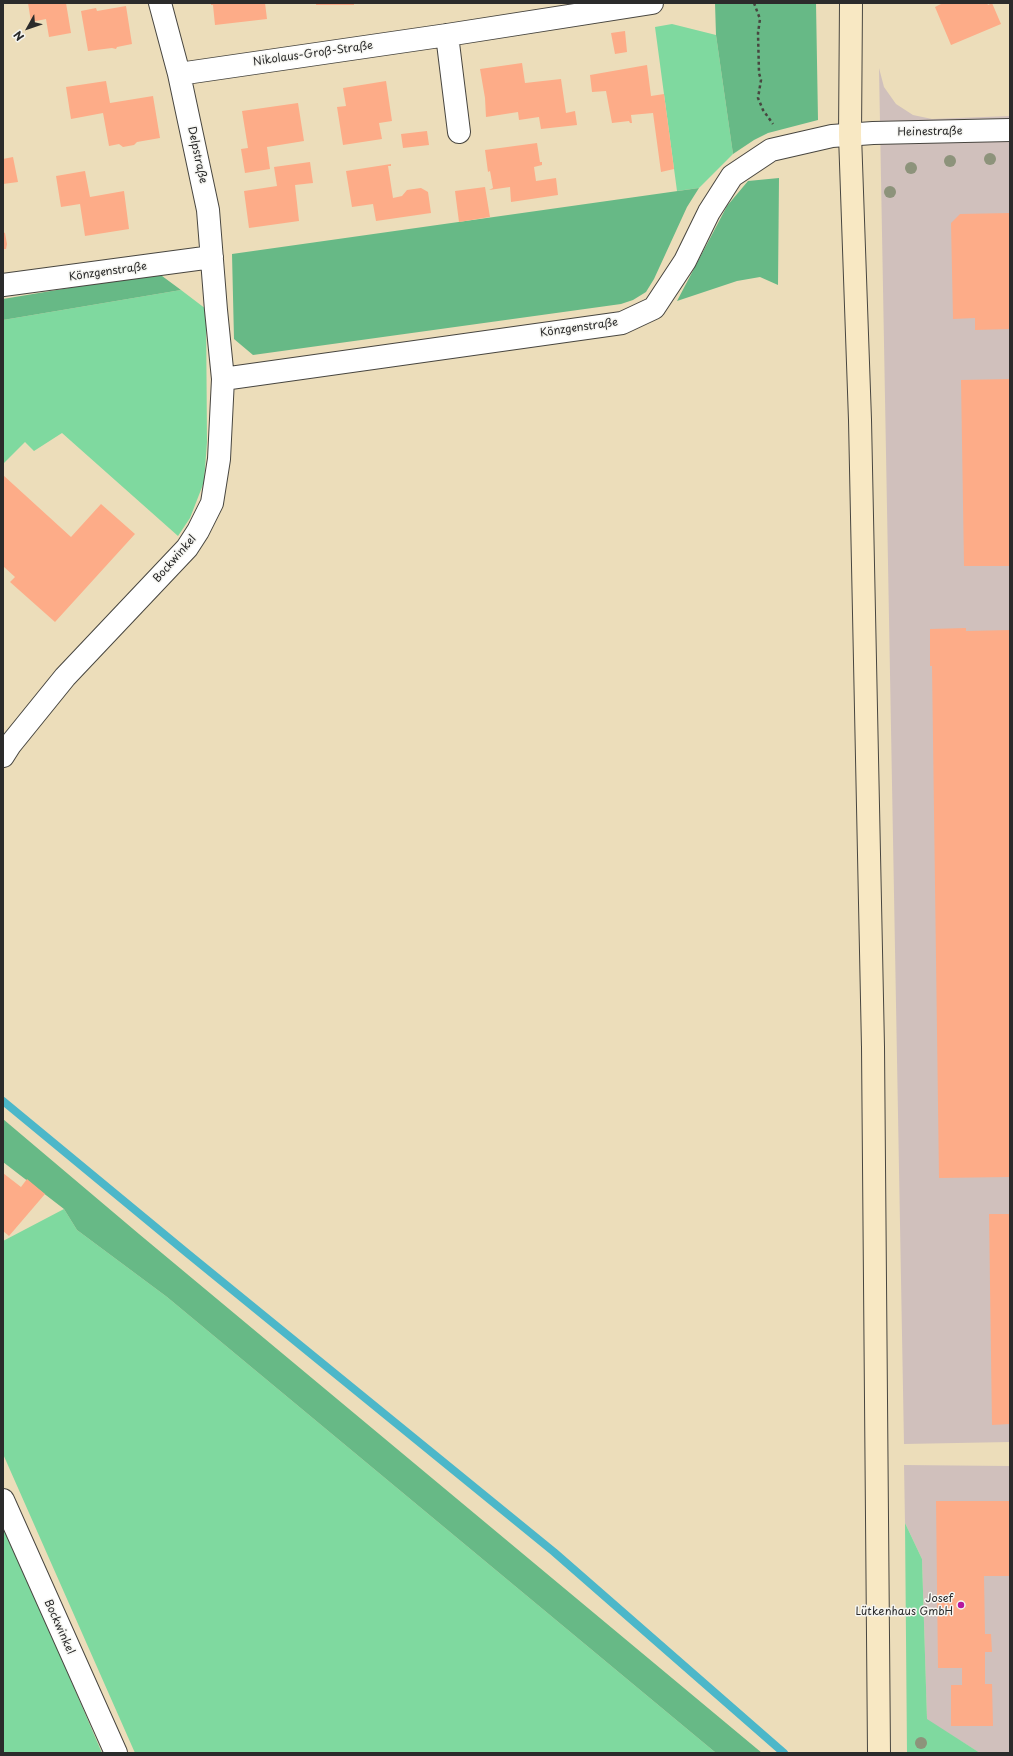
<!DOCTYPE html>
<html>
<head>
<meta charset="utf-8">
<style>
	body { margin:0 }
	#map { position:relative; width:1013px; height:1756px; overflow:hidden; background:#ecddba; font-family:"Playpen Sans",sans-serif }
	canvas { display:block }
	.frame { position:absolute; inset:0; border:4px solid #2b2b2b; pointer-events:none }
	.north { position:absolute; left:8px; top:8px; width:40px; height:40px; -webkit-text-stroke:3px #f6f6f2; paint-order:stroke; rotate:230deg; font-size:11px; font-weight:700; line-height:16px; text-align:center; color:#2b2b2b }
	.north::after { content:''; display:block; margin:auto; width:14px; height:18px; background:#2b2b2b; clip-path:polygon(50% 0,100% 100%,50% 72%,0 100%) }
</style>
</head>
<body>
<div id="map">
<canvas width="1013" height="1756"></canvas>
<div class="frame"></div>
<div class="north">N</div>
</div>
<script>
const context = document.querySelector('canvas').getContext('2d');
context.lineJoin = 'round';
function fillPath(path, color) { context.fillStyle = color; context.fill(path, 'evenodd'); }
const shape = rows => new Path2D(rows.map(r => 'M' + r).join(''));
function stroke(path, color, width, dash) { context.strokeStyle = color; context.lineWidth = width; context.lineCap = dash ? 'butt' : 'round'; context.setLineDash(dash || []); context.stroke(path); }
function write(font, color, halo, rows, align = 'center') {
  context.font = font + ' "Playpen Sans",sans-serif'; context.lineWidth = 3; context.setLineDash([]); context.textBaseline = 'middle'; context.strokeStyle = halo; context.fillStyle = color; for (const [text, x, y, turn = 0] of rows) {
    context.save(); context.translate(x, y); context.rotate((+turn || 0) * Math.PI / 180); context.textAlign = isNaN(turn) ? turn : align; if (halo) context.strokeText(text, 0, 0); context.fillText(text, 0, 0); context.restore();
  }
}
const industrial = shape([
	[879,68,884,87,896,104,913,115,932,119,1010,116,1010,1442,904,1444],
	[904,1465,1010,1466,1010,1753,980,1753,927,1720,922,1559,905,1523]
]);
const green = shape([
	[672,24,716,35,733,154,699,188,677,191,655,27],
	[181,290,206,309,207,442,204,482,190,518,178,536,62,433,34,451,25,442,3,464,3,320],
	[64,1209,77,1230,167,1297,716,1753,135,1753,3,1454,3,1241],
	[3,1521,25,1573,102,1753,3,1753],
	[905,1523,922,1559,927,1719,980,1753,907,1753]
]);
const forest = shape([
	[715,3,816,3,818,120,768,133,754,140,733,154,716,35],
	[779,178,778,285,760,277,737,281,677,301,727,206,748,181],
	[699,188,687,207,654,279,646,292,633,300,621,304,253,355,234,339,232,254],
	[158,273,181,290,3,320,3,299],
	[3,1119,139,1234,762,1753,716,1753,167,1297,77,1230,64,1209,3,1162]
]);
const stream = shape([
	[3,1101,187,1253,554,1552,784,1753]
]);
const building = shape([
	[28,3,66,3,71,33,49,37,46,19,31,22],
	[211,3,265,3,267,19,215,25,213,5,211,5],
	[316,3,354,3,354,5,316,5],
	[943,3,987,3,988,5,992,3,1001,24,951,45,935,7],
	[126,6,132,44,117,47,116,49,112,48,88,51,81,11,96,8,97,11],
	[625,31,627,52,615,54,611,33],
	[522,63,525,83,561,79,566,113,575,111,577,125,541,129,539,117,519,120,518,112,486,117,485,98,480,69],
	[647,65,651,96,664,94,674,169,661,172,653,113,631,115,632,123,630,123,629,121,612,123,606,91,592,92,590,75],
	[106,81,110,103,153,96,160,138,137,142,134,145,123,147,119,144,109,146,103,113,71,119,66,87],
	[386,81,392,121,379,123,382,139,343,145,337,107,346,106,343,88],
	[298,103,304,141,267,147,270,169,245,173,241,149,248,148,242,111],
	[427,131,429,145,403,148,401,134],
	[537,143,540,162,542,162,542,165,534,167,536,181,556,178,558,195,511,202,510,187,489,190,493,188,490,171,488,172,485,150],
	[13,157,18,182,3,184,3,159],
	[310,162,313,183,295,185,299,221,249,228,244,191,277,186,274,167],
	[391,164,391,166,388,166,393,198,402,196,407,190,421,188,428,192,431,213,376,221,373,204,352,207,346,171],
	[85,171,90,197,124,191,129,229,85,236,80,204,61,207,56,176],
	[485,187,490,217,459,222,455,191],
	[1010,213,1010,329,975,330,975,318,953,319,951,223,960,214],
	[3,232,5,233,7,244,6,249,3,249],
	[1010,379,1010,566,964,566,961,380],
	[3,475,71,537,101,504,135,534,55,622,10,582,15,577,3,566],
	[966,628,966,631,1010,630,1010,1177,939,1178,932,666,930,666,930,629],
	[3,1173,21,1187,27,1179,45,1194,9,1236,3,1231],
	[989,1214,1010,1214,1010,1424,992,1425],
	[936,1501,1010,1501,1010,1576,984,1576,985,1634,991,1634,992,1652,985,1652,985,1684,992,1684,993,1726,951,1726,951,1685,962,1685,962,1668,938,1668]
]);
const path = shape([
	[754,3,760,19,758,33,759,73,761,80,758,98,763,110,773,124]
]);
const street = shape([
	[447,35,459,132],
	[179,74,447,35,652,3],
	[3,285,212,257],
	[223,379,622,323,654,308,685,261,709,212,732,176,771,150,832,136,873,133,1010,130],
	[3,756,10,745,65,677,187,548,198,531,212,503,219,459,223,379,216,310,208,210,179,74,160,3],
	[3,1500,116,1753]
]);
const secondary = shape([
	[851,3,850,135,860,420,873,1047,879,1753]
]);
const trees = [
	[990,159],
	[950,161],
	[911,168],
	[890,192],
	[921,1743]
];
const markers = [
	[961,1605,4,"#b5179e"]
];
const streetNames = [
	["Nikolaus-Groß-Straße",313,54,-8],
	["Heinestraße",930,132,-1],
	["Delpstraße",197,155,78],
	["Könzgenstraße",108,272,-8],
	["Könzgenstraße",579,328,-8],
	["Bockwinkel",175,559,-49],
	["Bockwinkel",59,1627,66]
];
const poiNames = [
	["Josef",953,1599],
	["Lütkenhaus GmbH",953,1612]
];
fillPath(industrial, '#d0c0bc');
fillPath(green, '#7fd99f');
fillPath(forest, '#67b986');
stroke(stream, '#4cb7c9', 8);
fillPath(building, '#fdac88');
stroke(street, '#484640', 24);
stroke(secondary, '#484640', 24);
stroke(path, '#484640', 2.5, [3, 3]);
stroke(street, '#fff', 22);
stroke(secondary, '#f8e8c3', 22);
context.fillStyle = '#8d937b';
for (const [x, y] of trees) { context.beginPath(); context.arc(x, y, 6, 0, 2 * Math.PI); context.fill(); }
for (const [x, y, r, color] of markers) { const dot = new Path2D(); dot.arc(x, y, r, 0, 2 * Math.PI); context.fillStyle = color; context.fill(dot); stroke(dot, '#f6f6f2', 1.5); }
write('11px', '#2b2b2b', '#f6f6f2', streetNames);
write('11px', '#2b2b2b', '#f6f6f2', poiNames, 'right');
</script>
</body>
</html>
